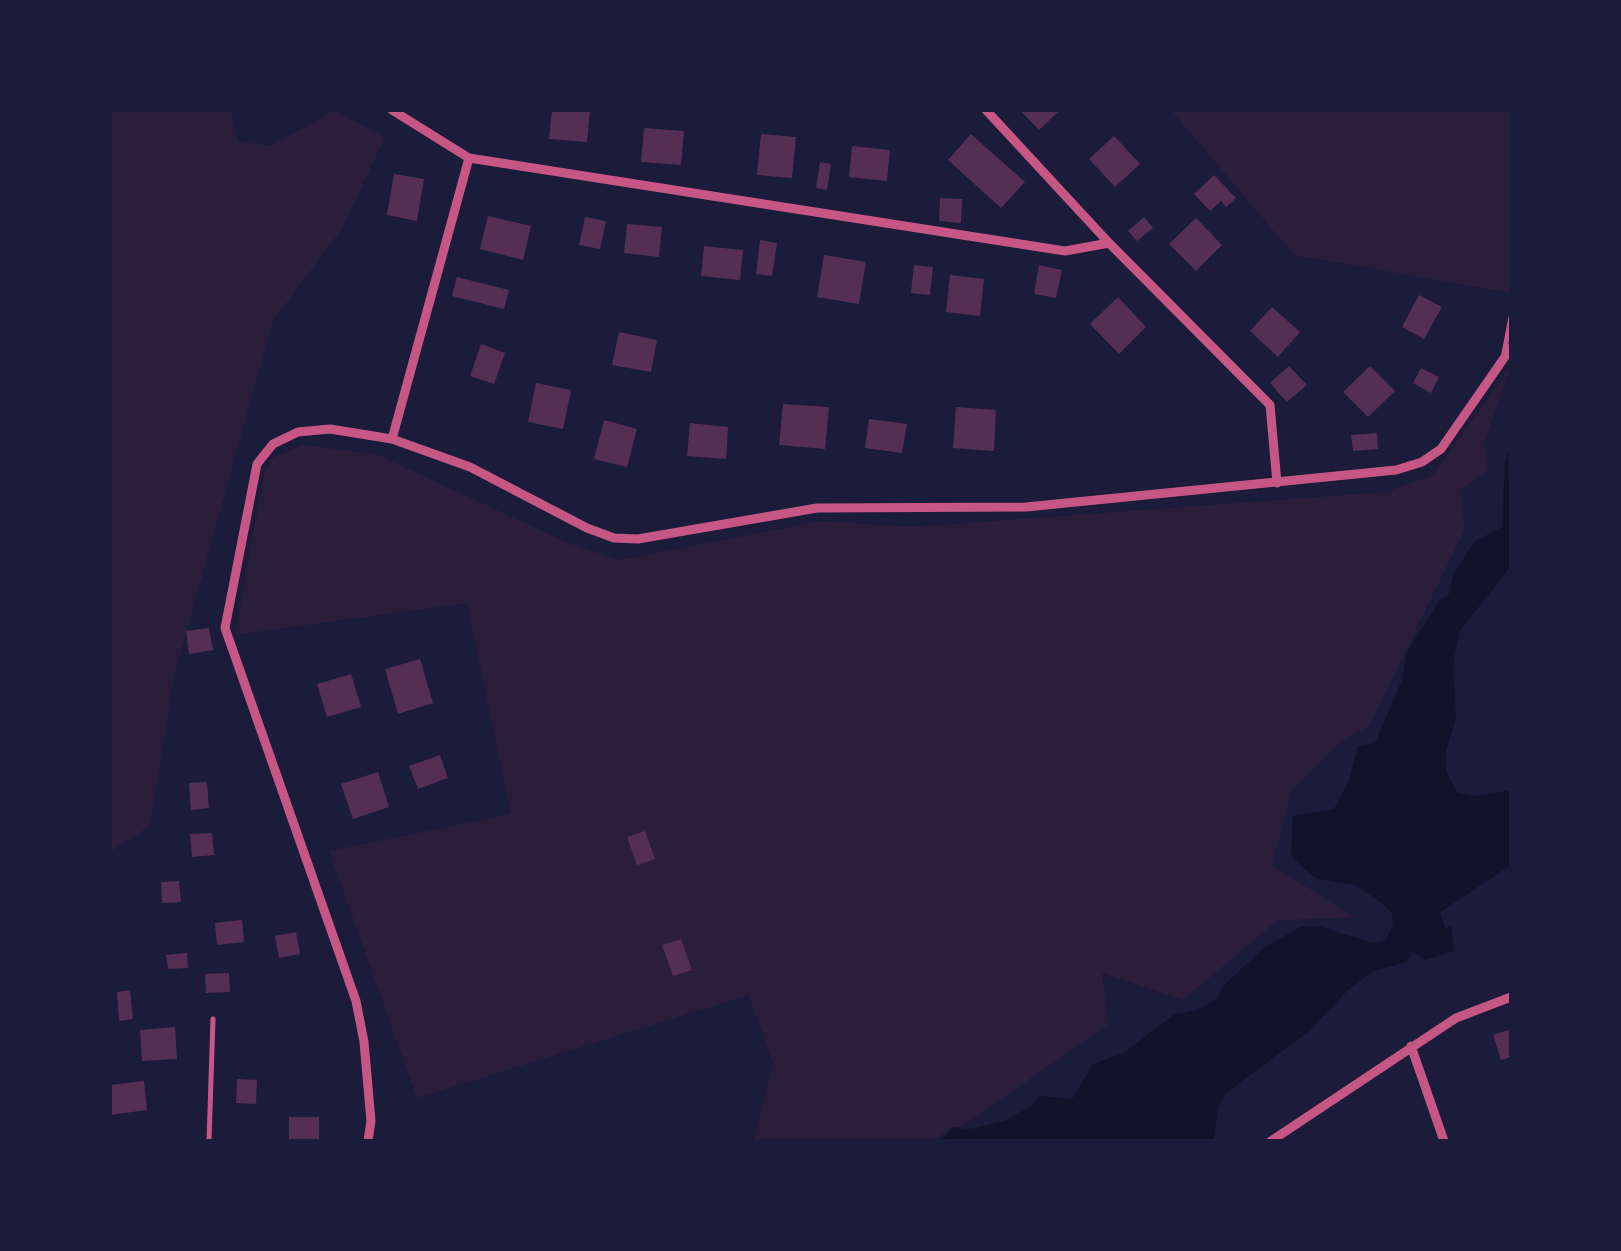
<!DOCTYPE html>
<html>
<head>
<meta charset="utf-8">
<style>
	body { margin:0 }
	#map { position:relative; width:1621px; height:1251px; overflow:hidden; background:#1b1b3a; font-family:Lato,sans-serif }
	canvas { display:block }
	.frame { position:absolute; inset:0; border:112px solid #1b1b3a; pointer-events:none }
</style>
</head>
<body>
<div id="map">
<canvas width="1621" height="1251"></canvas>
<div class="frame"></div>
</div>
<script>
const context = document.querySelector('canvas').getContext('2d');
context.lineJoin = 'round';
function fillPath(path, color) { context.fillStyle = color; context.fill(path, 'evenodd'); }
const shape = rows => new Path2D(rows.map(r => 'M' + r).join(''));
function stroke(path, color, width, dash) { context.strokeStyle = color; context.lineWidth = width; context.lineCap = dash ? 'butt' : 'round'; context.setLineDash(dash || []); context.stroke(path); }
const green = shape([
	[110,110,231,110,238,141,271,146,335,110,385,138,341,230,273,321,174,677,150,826,110,852],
	[1171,110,1511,110,1511,293,1294,255],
	[1511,366,1484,444,1488,470,1460,491,1465,529,1369,726,1343,740,1292,790,1272,865,1356,918,1278,920,1183,1000,1102,973,1109,1024,961,1127,952,1127,933,1141,753,1141,773,1063,749,995,417,1098,329,851,511,814,467,603,235,635,264,474,272,458,303,445,376,454,568,543,619,560,821,521,911,527,1386,492,1433,475]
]);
const water = shape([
	[1511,448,1511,566,1459,632,1453,665,1456,717,1446,752,1446,771,1457,792,1475,796,1511,790,1511,865,1440,912,1445,928,1451,926,1454,951,1425,960,1413,952,1406,962,1372,972,1347,991,1309,1031,1226,1093,1218,1107,1214,1141,934,1141,945,1137,953,1127,965,1130,1004,1121,1031,1106,1040,1096,1072,1099,1093,1064,1124,1053,1175,1014,1197,1010,1217,999,1222,987,1264,948,1300,927,1319,926,1372,943,1386,940,1393,925,1392,913,1382,903,1355,885,1315,878,1291,856,1293,816,1334,809,1349,780,1358,746,1375,743,1402,680,1406,654,1440,600,1449,594,1453,575,1474,542,1502,527,1505,461]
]);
const building = shape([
	[552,110,590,110,587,142,549,139],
	[1020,110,1056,110,1058,112,1039,130],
	[644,128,684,131,681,165,641,162],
	[761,134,796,137,792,178,757,175],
	[971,134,1025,182,1001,208,948,160],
	[1114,136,1140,164,1115,187,1089,159],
	[852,146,890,150,887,181,849,177],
	[820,162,831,164,827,190,816,188],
	[394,174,424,179,417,221,387,215],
	[1214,175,1236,198,1226,207,1221,201,1210,211,1194,194],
	[940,198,962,199,961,223,939,221],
	[488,216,531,226,523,260,480,249],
	[585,217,606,221,600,249,579,245],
	[1144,217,1153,228,1137,241,1128,231],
	[1196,218,1222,245,1196,271,1169,244],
	[627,224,662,227,659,257,624,253],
	[760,240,777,243,772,276,756,274],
	[704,246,743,250,740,280,701,276],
	[824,255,866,262,859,304,817,297],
	[914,265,933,267,930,295,911,293],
	[1039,265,1062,270,1056,298,1034,294],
	[950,275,984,279,980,316,946,312],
	[457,277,509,290,504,309,452,296],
	[1419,295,1442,307,1424,339,1402,327],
	[1118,297,1146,327,1119,354,1090,324],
	[1272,307,1300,332,1278,357,1250,331],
	[619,332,657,340,651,372,612,365],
	[481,344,505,353,494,384,470,376],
	[1289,366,1307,385,1287,402,1270,383],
	[1370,366,1395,391,1368,417,1343,392],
	[1421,368,1439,377,1431,393,1413,383],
	[536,383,571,390,563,429,528,422],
	[783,404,829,407,825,449,779,445],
	[956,407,996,410,994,451,953,448],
	[869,419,907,424,902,453,865,448],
	[604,420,637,429,627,467,594,459],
	[690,423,728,427,726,459,687,456],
	[1377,433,1378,449,1353,451,1351,435],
	[209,628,213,650,189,654,186,631],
	[420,659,433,703,398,714,385,669],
	[351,674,361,707,327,717,317,684],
	[440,755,448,778,418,789,409,766],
	[378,772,389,807,353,819,341,784],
	[207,782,209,808,191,810,189,783],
	[645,831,655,859,637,865,627,837],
	[212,833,214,855,192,857,190,834],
	[179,881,181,902,162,903,161,882],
	[242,920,244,942,217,945,215,923],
	[296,932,300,954,279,958,275,936],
	[681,939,692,970,673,976,662,945],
	[187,953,188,968,168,969,166,955],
	[229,973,230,992,206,993,205,974],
	[130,990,133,1019,119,1021,117,992],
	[175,1027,177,1059,142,1061,140,1030],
	[1511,1029,1511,1057,1501,1060,1493,1035],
	[237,1079,257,1080,256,1104,236,1103],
	[144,1081,147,1110,110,1115,110,1085],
	[289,1117,319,1117,319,1141,289,1141]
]);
const service = shape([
	[1504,353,1511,317],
	[209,1141,213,1019]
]);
const minor = shape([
	[392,110,469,158,1065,251,1109,243],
	[986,110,1109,243,1270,405,1277,483],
	[392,439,469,158],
	[1411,1046,1444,1141],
	[368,1141,371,1121,364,1042,356,1001,225,628,257,464,273,444,298,432,330,429,392,439,470,467,587,528,614,538,638,539,817,508,1026,507,1396,470,1422,462,1441,449,1511,348],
	[1271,1141,1456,1018,1511,997]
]);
fillPath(green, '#2a1e3b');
fillPath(water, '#12122b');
fillPath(building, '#542f53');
stroke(service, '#c65784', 5);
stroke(minor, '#c65784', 9);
</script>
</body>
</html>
